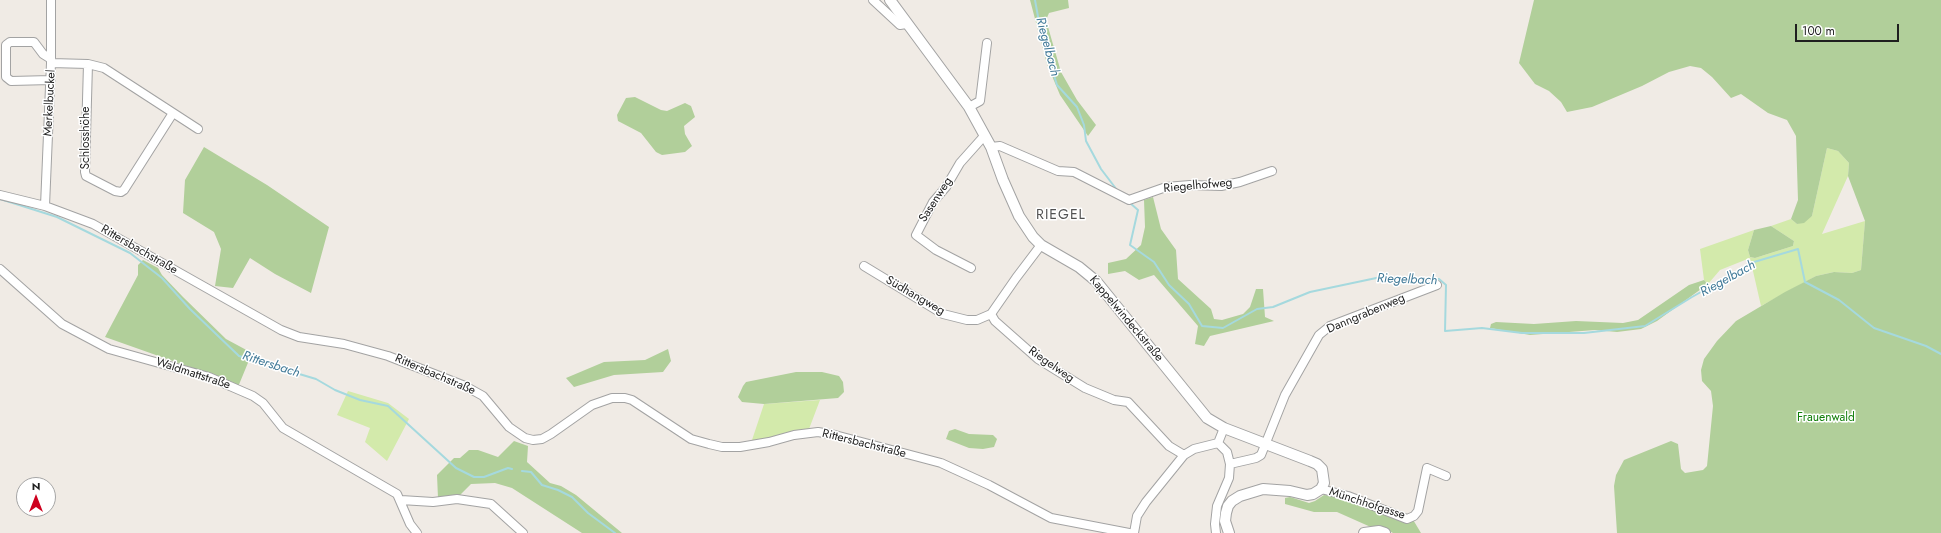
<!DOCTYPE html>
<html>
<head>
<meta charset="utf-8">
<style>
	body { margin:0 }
	#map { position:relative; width:1941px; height:533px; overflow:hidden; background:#f0ebe5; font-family:Jost,sans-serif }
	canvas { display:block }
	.north { position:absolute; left:16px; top:477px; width:40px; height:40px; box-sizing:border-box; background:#fff; border:1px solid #a5a5a5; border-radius:50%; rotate:0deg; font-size:11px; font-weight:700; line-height:16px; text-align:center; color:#1f1f1f }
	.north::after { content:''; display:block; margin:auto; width:14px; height:18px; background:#ce001e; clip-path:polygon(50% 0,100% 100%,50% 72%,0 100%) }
	.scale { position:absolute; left:1795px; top:24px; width:104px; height:18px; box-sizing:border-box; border:2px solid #1f1f1f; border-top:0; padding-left:5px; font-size:12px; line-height:14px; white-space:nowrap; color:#1f1f1f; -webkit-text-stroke:3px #fff; paint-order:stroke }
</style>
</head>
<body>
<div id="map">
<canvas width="1941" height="533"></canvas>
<div class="north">N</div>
<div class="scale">100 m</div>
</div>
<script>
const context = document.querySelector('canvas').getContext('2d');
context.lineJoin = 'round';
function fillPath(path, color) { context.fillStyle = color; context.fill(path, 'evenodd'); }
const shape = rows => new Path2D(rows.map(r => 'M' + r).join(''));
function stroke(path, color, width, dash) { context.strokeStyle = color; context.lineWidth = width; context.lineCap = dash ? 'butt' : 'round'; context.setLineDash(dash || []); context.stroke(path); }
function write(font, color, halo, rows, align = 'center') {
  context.font = font + ' Jost,sans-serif'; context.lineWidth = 3; context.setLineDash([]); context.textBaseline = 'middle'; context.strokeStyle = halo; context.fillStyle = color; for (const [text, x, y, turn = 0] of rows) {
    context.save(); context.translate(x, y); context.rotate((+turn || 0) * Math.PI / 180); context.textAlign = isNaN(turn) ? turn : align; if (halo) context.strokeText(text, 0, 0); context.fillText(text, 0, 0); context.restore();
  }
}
const grass = shape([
	[1827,148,1838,151,1849,163,1848,176,1822,234,1865,221,1861,270,1852,273,1834,272,1816,276,1761,306,1750,258,1720,270,1708,284,1704,280,1700,249,1754,230,1748,250,1750,257,1755,258,1793,246,1794,241,1771,226,1791,219,1797,224,1812,216],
	[348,391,388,403,409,419,387,461,365,442,370,428,337,415],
	[820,400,809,429,751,443,764,404]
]);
const forest = shape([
	[1030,0,1068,0,1069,8,1049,13,1046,20,1061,72,1077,100,1096,125,1088,136,1060,95,1047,64],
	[1534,0,1941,0,1941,533,1617,533,1614,486,1616,475,1624,460,1671,441,1678,444,1681,469,1685,473,1703,470,1707,466,1713,406,1711,391,1702,381,1701,370,1704,359,1717,341,1736,321,1785,292,1816,276,1834,272,1852,273,1861,270,1865,221,1848,176,1849,163,1838,151,1827,148,1812,216,1804,223,1797,224,1791,219,1798,200,1796,136,1787,120,1768,113,1741,94,1731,98,1712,77,1701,68,1690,66,1669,72,1642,86,1592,107,1567,112,1561,102,1549,91,1535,84,1519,63],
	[635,97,661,110,667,111,685,103,691,106,695,117,684,126,685,134,692,146,685,152,662,155,656,152,641,133,618,121,617,115,626,98],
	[204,147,267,185,329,227,311,293,275,274,250,258,233,288,215,286,221,249,214,232,183,213,185,180],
	[1153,197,1161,229,1176,250,1178,279,1211,309,1214,319,1222,320,1243,314,1250,307,1256,289,1263,289,1265,317,1274,321,1210,336,1204,346,1195,344,1198,326,1154,275,1139,280,1125,271,1108,274,1108,263,1126,259,1141,245,1145,227,1144,200],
	[1771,226,1794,241,1793,246,1755,258,1750,257,1748,250,1754,230],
	[143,260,158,268,162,275,183,297,226,339,252,353,238,387,201,371,105,337,138,275,138,265],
	[1704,280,1708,284,1657,321,1641,329,1617,332,1595,330,1530,335,1490,328,1491,324,1496,322,1534,324,1576,321,1623,323,1638,320,1689,285],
	[668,349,671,361,663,372,614,375,574,387,566,378,604,362,645,360],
	[796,372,822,372,839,376,843,382,844,392,838,398,764,404,742,402,738,397,743,386,746,382],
	[955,429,969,434,993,435,997,439,994,447,983,449,969,448,946,439,949,431],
	[514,441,528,446,527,462,550,483,561,486,576,495,622,533,582,533,512,488,495,483,471,484,459,496,438,498,437,475,454,458,460,458,469,450,478,450,498,457],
	[1324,495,1347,498,1412,518,1421,533,1393,533,1384,528,1373,528,1337,512,1314,512,1285,504,1285,498,1290,497,1309,503,1315,501]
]);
const stream = shape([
	[1035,0,1041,33,1057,85,1077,107,1084,125,1086,141,1101,169,1117,190],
	[0,199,57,217,130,253,162,278,190,309,239,356,316,379,335,390,360,400,388,406,456,468,474,477,484,477,508,468,512,469],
	[1130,203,1138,210,1130,245,1154,262,1169,285,1189,304,1202,326,1223,328,1257,309,1273,307,1310,292,1381,277,1439,279,1446,285,1445,331,1482,328,1522,333,1584,333,1645,326,1692,297,1754,262,1798,249,1805,282,1839,300,1874,328,1926,346,1941,354],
	[522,471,531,472,542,485,558,490,572,497,588,513,615,533]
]);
const minor = shape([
	[873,0,900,25,906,24],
	[51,63,88,64,104,68,198,129],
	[88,64,85,172,86,176,115,191,121,192,124,190,173,113],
	[51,80,11,81,6,77,6,45,10,42,34,42,43,54,51,59],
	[969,107,980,101,987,43],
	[991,147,1000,146,1058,171,1074,172,1129,200,1166,187,1190,185,1221,186,1240,182,1272,171],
	[0,195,45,206,93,224,281,330,299,337,344,344,388,356,465,386,483,396,509,427,525,438,533,440,542,439,551,434,592,405,612,398,625,398,632,400,691,439,709,444,722,447,740,447,769,442,794,435,818,432,835,435,941,463,989,485,1051,518,1129,533],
	[45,206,51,63,51,0],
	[1041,245,1016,278,991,314,995,321,1038,359,1085,388,1114,400,1128,402,1169,446,1184,455],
	[864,266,943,314,967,320,977,320,991,314],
	[971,268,936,250,916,235,933,202,946,187,960,163,985,135],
	[0,269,62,324,109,349,209,377,253,396,263,403,283,428,397,494,410,524,417,533],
	[1230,464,1256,458,1261,455,1285,395,1319,335,1330,326,1437,285],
	[1321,489,1348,496,1407,519,1414,516,1418,511,1427,468,1446,476],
	[401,500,433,502,457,499,491,504,523,533],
	[1134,533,1137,516,1146,502,1184,455,1194,449,1218,443,1224,428],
	[1216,533,1215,524,1217,506,1229,478,1230,464,1227,452,1218,443]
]);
const tertiary = shape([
	[890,0,969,107,991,147,1003,180,1019,216,1033,237,1041,245,1079,267,1096,281,1207,418,1224,428,1310,461,1317,464,1322,469,1324,483,1321,489,1313,494,1307,495,1290,491,1263,489,1240,496,1232,501,1228,506,1226,513,1225,521,1229,533],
	[1364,533,1379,531,1385,533]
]);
const streetNames = [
	["Merkelbuckel",50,103,-87],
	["Schlosshöhe",86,138,-90],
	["Riegelhofweg",1198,186,-5],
	["Sasenweg",936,200,-57],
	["Rittersbachstraße",139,250,30],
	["Südhangweg",915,296,30],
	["Danngrabenweg",1366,314,-23],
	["Kappelwindeckstraße",1126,319,50],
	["Riegelweg",1051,365,35],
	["Waldmattstraße",193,374,18],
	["Rittersbachstraße",435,375,23],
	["Rittersbachstraße",864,444,14],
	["Münchhofgasse",1367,504,18]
];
const parkNames = [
	["Frauenwald",1826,418]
];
const waterNames = [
	["Riegelbach",1047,47,75],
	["Riegelbach",1728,279,-29],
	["Riegelbach",1407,280,2],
	["Rittersbach",271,365,18]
];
const quarterNames = [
	["RIEGEL",1061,216]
];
fillPath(grass, '#d3eaab');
fillPath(forest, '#b1cf9a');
stroke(stream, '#a5d9de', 2);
stroke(minor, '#a3a3a3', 10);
stroke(tertiary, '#a3a3a3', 12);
stroke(minor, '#fff', 8);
stroke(tertiary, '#fff', 10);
write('12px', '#1f1f1f', '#fff', streetNames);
write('12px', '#127f0b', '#fff', parkNames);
write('italic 13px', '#417a98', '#fff', waterNames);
context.letterSpacing = '1px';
write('14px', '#525252', '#fff', quarterNames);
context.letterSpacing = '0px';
</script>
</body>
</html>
